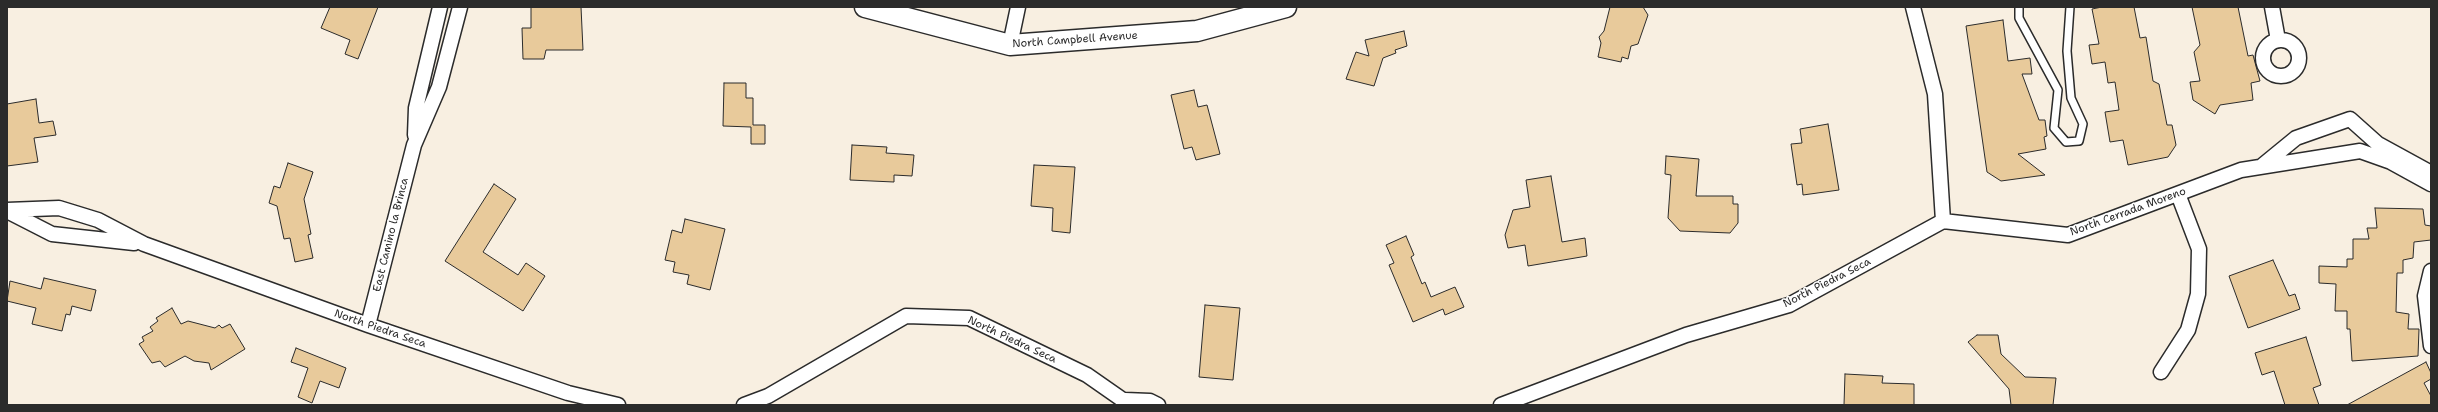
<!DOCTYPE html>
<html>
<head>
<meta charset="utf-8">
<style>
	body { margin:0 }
	#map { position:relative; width:2438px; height:412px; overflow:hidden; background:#f8efe1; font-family:"Shantell Sans",sans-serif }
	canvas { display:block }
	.frame { position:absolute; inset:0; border:8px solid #2b2b2b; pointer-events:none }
</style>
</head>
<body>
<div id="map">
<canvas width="2438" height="412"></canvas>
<div class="frame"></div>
</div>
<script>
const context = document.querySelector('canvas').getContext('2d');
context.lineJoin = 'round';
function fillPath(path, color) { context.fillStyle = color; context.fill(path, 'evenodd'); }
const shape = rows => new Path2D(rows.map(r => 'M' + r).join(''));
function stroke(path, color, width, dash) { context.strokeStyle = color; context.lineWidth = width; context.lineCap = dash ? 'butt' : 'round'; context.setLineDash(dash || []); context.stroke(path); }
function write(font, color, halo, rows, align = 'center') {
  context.font = font + ' "Shantell Sans",sans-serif'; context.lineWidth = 3; context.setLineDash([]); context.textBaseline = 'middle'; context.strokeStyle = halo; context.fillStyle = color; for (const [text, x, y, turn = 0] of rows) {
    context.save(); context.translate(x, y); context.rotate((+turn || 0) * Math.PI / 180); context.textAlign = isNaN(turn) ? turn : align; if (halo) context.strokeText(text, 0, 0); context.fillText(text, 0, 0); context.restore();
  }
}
const building = shape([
	[330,7,378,7,358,59,345,54,350,40,321,28,330,7],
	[531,7,581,7,583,50,546,50,544,59,523,59,522,28,531,28,531,7],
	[1610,7,1643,7,1648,15,1638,44,1631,46,1628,59,1622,57,1621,62,1598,57,1601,43,1599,37,1604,31,1610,7],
	[2102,7,2134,7,2140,38,2146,37,2153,81,2159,84,2167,125,2172,125,2176,145,2168,157,2128,165,2123,140,2110,142,2105,112,2119,110,2115,82,2108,83,2105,62,2092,64,2089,45,2099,44,2092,9,2102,7],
	[2192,7,2238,7,2248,56,2253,55,2260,81,2251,83,2253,100,2220,105,2215,114,2193,100,2190,82,2200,81,2194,52,2200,45,2192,7],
	[2003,20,2008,61,2030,58,2032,74,2022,74,2039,120,2045,120,2047,136,2044,137,2046,149,2018,154,2045,175,2001,181,1987,172,1966,26,2003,20],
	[1404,31,1407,46,1395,50,1396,53,1383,58,1374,86,1346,79,1356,52,1369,56,1365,40,1404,31],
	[724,83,746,83,746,98,753,98,753,125,765,125,765,144,751,144,751,127,723,126,724,83],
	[1194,90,1198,107,1207,105,1220,154,1196,160,1192,147,1184,149,1171,95,1194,90],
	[36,99,39,123,53,121,56,135,34,138,38,162,7,166,7,104,36,99],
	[1828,124,1839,190,1803,195,1802,184,1797,185,1791,144,1802,143,1800,129,1828,124],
	[852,145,887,147,886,153,914,155,912,176,894,175,894,182,850,180,852,145],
	[1666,156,1699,159,1696,196,1733,196,1733,204,1738,204,1738,223,1730,233,1680,231,1668,218,1671,175,1665,174,1666,156],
	[288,163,313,172,304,199,311,234,308,235,313,258,295,262,290,238,284,239,277,206,269,203,274,186,280,188,288,163],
	[1034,165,1075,167,1070,233,1052,231,1053,208,1031,206,1034,165],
	[1551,176,1562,242,1585,238,1587,256,1528,266,1525,245,1508,248,1505,235,1513,210,1530,207,1526,180,1551,176],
	[494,184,516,199,483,252,518,275,526,263,545,276,523,311,445,261,494,184],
	[2375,208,2423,209,2425,225,2431,226,2431,240,2414,242,2413,258,2403,260,2403,273,2397,273,2396,312,2409,314,2408,329,2419,329,2418,356,2352,361,2350,329,2347,329,2347,311,2335,311,2336,284,2319,283,2319,266,2347,267,2347,259,2353,259,2353,239,2369,239,2367,228,2377,228,2375,208],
	[685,219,725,229,710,290,687,284,689,275,673,272,675,262,665,260,672,230,682,233,685,219],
	[1406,236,1414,255,1411,257,1422,284,1425,282,1431,297,1455,287,1464,307,1445,315,1443,309,1413,322,1389,265,1394,263,1386,245,1406,236],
	[2273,260,2289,296,2295,294,2300,309,2248,328,2229,276,2273,260],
	[44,278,96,290,91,311,72,306,70,315,66,314,62,331,32,324,36,308,7,301,10,281,41,289,44,278],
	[1205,305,1240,308,1233,380,1199,377,1205,305],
	[172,308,181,324,188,321,215,328,219,325,222,328,230,324,245,349,211,370,209,363,194,361,185,356,165,367,160,361,152,363,139,344,144,341,142,337,153,331,150,327,158,321,156,318,172,308],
	[1977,335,1998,335,2001,354,2025,377,2056,378,2053,405,2011,405,2009,389,1968,342,1977,335],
	[2306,337,2321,385,2313,388,2319,405,2285,405,2274,371,2262,375,2255,353,2306,337],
	[296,348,346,368,339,388,320,381,312,403,298,397,308,368,291,362,296,348],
	[2426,362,2431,373,2431,379,2424,383,2431,396,2431,405,2347,405,2426,362],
	[1845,374,1883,376,1882,383,1914,384,1914,405,1844,405,1845,374]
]);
const service = shape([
	[2019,7,2019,18,2058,90,2054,128,2066,142,2079,141,2083,124,2071,98,2067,51,2070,7]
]);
const minor = shape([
	[1913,7,1935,94,1943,221],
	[2272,7,2278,40],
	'2263 58a18 18 0 1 1 36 0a18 18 0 1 1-36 0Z',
	[1010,45,1018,7],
	[415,135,416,108,440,7],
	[2263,165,2296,138,2350,119,2378,144,2431,173],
	[7,210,59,208,98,220,144,244,368,325,568,393,618,405],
	[7,211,52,234,134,243],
	[1943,221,2068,235,2241,170,2360,151,2391,162,2431,184],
	[2431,271,2425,296,2431,346],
	[368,325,414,145,439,87,460,7],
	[2161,372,2188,330,2198,294,2199,249,2178,194],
	[1125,400,1150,401,1158,405],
	[744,405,768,396,906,316,969,318,1087,375,1130,405],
	[1501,405,1686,335,1789,305,1943,221]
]);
const secondary = shape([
	[865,7,1010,45,1197,31,1286,7]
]);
const streetNames = [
	["North Campbell Avenue",1075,40,-4],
	["North Cerrada Moreno",2128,212,-20],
	["East Camino la Brinca",391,235,-76],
	["North Piedra Seca",1827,283,-27],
	["North Piedra Seca",380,329,19],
	["North Piedra Seca",1012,340,25]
];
fillPath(building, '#e8ca9b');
stroke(building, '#2b2b2b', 1);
stroke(service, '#2b2b2b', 10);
stroke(minor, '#2b2b2b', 17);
stroke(secondary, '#2b2b2b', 23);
stroke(service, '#fff', 7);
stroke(minor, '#fff', 14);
stroke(secondary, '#fff', 20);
write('11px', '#2b2b2b', '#fff', streetNames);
</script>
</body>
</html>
